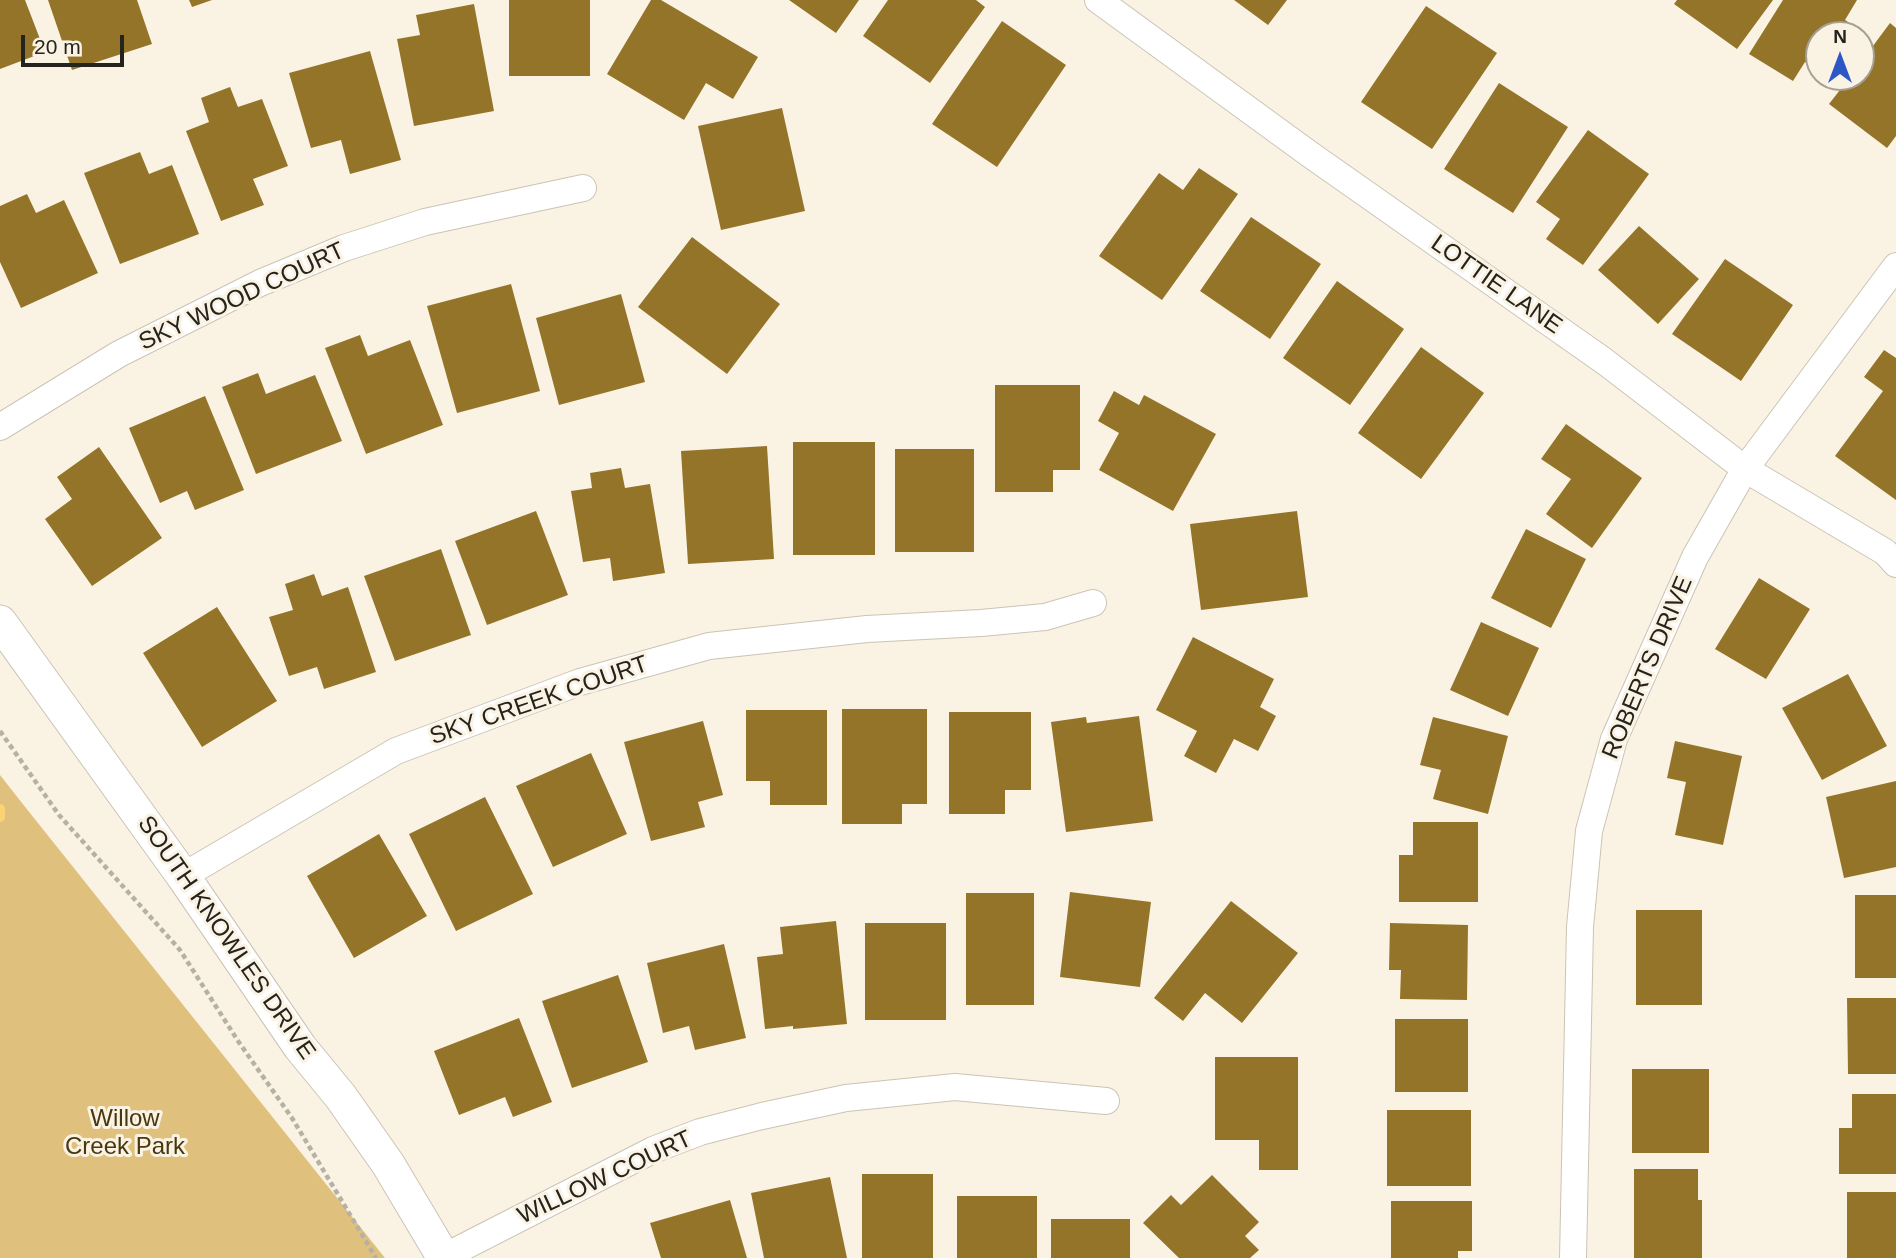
<!DOCTYPE html>
<html>
<head>
<meta charset="utf-8">
<style>
	body { margin:0 }
	#map { position:relative; width:1896px; height:1258px; overflow:hidden; background:#faf3e4; font-family:Helvetica,sans-serif }
	canvas { display:block }
	.north { position:absolute; left:1805px; top:21px; width:70px; height:70px; box-sizing:border-box; background:#faf3e4; border:2px solid #a5a094; border-radius:50%; rotate:0deg; font-size:19px; font-weight:700; line-height:28px; text-align:center; color:#25231d }
	.north::after { content:''; display:block; margin:auto; width:24px; height:32px; background:#2e57c6; clip-path:polygon(50% 0,100% 100%,50% 72%,0 100%) }
	.scale { position:absolute; left:21px; top:35px; width:103px; height:32px; box-sizing:border-box; border:4px solid #25231d; border-top:0; padding-left:9px; font-size:21px; line-height:24px; white-space:nowrap; color:#25231d; -webkit-text-stroke:5px #faf3e4; paint-order:stroke }
</style>
</head>
<body>
<div id="map">
<canvas width="1896" height="1258"></canvas>
<div class="north">N</div>
<div class="scale">20 m</div>
</div>
<script>
const context = document.querySelector('canvas').getContext('2d');
context.lineJoin = 'round';
function fillPath(path, color) { context.fillStyle = color; context.fill(path, 'evenodd'); }
const shape = rows => new Path2D(rows.map(r => 'M' + r).join(''));
function stroke(path, color, width, dash) { context.strokeStyle = color; context.lineWidth = width; context.lineCap = dash ? 'butt' : 'round'; context.setLineDash(dash || []); context.stroke(path); }
function write(font, color, halo, rows, align = 'center') {
  context.font = font + ' Helvetica,sans-serif'; context.lineWidth = 6; context.setLineDash([]); context.textBaseline = 'middle'; context.strokeStyle = halo; context.fillStyle = color; for (const [text, x, y, turn = 0] of rows) {
    context.save(); context.translate(x, y); context.rotate((+turn || 0) * Math.PI / 180); context.textAlign = isNaN(turn) ? turn : align; if (halo) context.strokeText(text, 0, 0); context.fillText(text, 0, 0); context.restore();
  }
}
const green = shape([
	[0,775,22,803,385,1258,0,1258]
]);
const stream = shape([
	[0,809,0,817]
]);
const building = shape([
	[0,0,25,0,45,52,0,69],
	[48,0,137,0,152,44,72,70],
	[189,0,212,0,192,7],
	[509,0,590,0,590,76,509,76],
	[651,0,661,0,758,57,733,99,706,83,684,120,607,74],
	[789,0,859,0,836,33],
	[888,0,976,0,985,7,930,83,863,36],
	[1234,0,1287,0,1268,25],
	[1677,0,1773,0,1737,49,1674,4],
	[1783,0,1857,0,1845,20,1864,32,1862,35,1819,35,1819,71,1805,62,1793,81,1749,54],
	[474,4,494,111,414,126,397,39,420,35,416,15],
	[1426,6,1497,53,1432,149,1361,102],
	[1002,21,1066,65,997,167,932,124],
	[1890,23,1896,28,1896,136,1887,148,1829,104,1850,77,1861,77,1861,62],
	[370,51,401,160,350,174,341,140,311,148,289,73],
	[1499,83,1568,127,1513,213,1444,169],
	[230,87,238,107,262,99,288,166,253,179,264,205,221,221,186,131,209,122,201,98],
	[782,108,805,211,721,230,698,126],
	[1588,130,1649,174,1583,265,1546,239,1560,219,1536,202],
	[140,152,149,174,172,165,199,234,120,264,84,173],
	[1199,168,1238,194,1162,300,1099,256,1159,173,1183,190],
	[27,194,36,213,64,200,98,273,21,308,0,262,0,206],
	[1251,217,1321,264,1270,339,1200,291],
	[1639,226,1699,279,1658,324,1598,270],
	[692,237,780,304,727,374,638,307],
	[1725,259,1793,305,1741,381,1672,334],
	[1337,281,1404,329,1350,405,1283,358],
	[511,284,540,391,457,413,427,306],
	[621,294,645,382,559,405,536,318],
	[360,335,368,356,410,340,443,425,366,454,325,348],
	[1421,347,1484,393,1421,479,1358,433],
	[1884,350,1896,358,1896,500,1835,456,1883,391,1864,377],
	[258,373,266,394,315,375,342,441,256,474,222,387],
	[995,385,1080,385,1080,470,1053,470,1053,492,995,492],
	[1114,391,1139,405,1144,395,1216,434,1173,511,1099,470,1119,433,1098,421],
	[205,396,244,490,195,510,187,491,160,503,129,428],
	[1566,424,1642,478,1592,548,1546,514,1571,479,1541,459],
	[793,442,875,442,875,555,793,555],
	[767,446,774,559,688,564,681,451],
	[99,447,162,538,92,586,45,519,72,499,57,477],
	[895,449,974,449,974,552,895,552],
	[621,468,625,488,650,484,665,573,613,581,610,558,583,562,571,491,592,488,590,473],
	[536,511,568,595,487,625,455,541],
	[1297,511,1308,597,1201,610,1190,524],
	[1526,529,1586,559,1551,628,1491,598],
	[441,549,471,635,395,661,364,576],
	[314,574,322,596,348,587,376,672,324,689,317,667,289,676,269,617,293,610,285,584],
	[1759,578,1810,609,1766,679,1715,649],
	[217,607,277,701,202,747,143,653],
	[1481,622,1539,648,1508,716,1450,690],
	[1193,637,1274,679,1260,707,1276,716,1258,751,1234,739,1216,773,1184,756,1197,731,1156,710],
	[1848,674,1887,746,1822,780,1782,708],
	[842,709,927,709,927,804,902,804,902,824,842,824],
	[746,710,827,710,827,805,770,805,770,781,746,781],
	[949,712,1031,712,1031,790,1005,790,1005,814,949,814],
	[1139,716,1153,821,1066,832,1051,722,1086,717,1087,723],
	[1433,717,1508,736,1488,814,1433,799,1441,770,1420,765],
	[703,721,723,795,698,802,705,827,651,841,624,742],
	[1675,741,1742,756,1723,845,1675,835,1686,782,1667,778],
	[591,753,627,834,553,867,516,786],
	[1896,781,1896,867,1844,878,1826,797],
	[485,797,533,894,456,931,409,834],
	[1413,822,1478,822,1478,902,1399,902,1399,855,1413,855],
	[379,834,427,916,354,958,307,876],
	[1070,892,1151,902,1140,987,1060,977],
	[966,893,1034,893,1034,1005,966,1005],
	[1855,895,1896,895,1896,978,1855,978],
	[1231,901,1298,953,1242,1023,1205,993,1183,1021,1154,998],
	[1636,910,1702,910,1702,1005,1636,1005],
	[836,921,847,1024,793,1029,793,1026,765,1029,757,957,783,954,780,927],
	[865,923,946,923,946,1020,865,1020],
	[1390,923,1468,925,1467,1000,1400,999,1401,970,1389,970],
	[724,944,746,1038,695,1050,689,1026,663,1033,647,963],
	[618,975,648,1062,572,1088,542,1001],
	[1847,998,1896,998,1896,1074,1848,1074],
	[519,1018,552,1102,513,1117,505,1097,459,1115,434,1051],
	[1395,1019,1468,1019,1468,1092,1395,1092],
	[1215,1057,1298,1057,1298,1170,1259,1170,1259,1140,1215,1140],
	[1632,1069,1709,1069,1709,1153,1632,1153],
	[1852,1094,1896,1094,1896,1174,1839,1174,1839,1128,1852,1128],
	[1387,1110,1471,1110,1471,1186,1387,1186],
	[1634,1169,1698,1169,1698,1200,1702,1200,1702,1258,1634,1258],
	[862,1174,933,1174,933,1258,862,1258],
	[1212,1175,1259,1222,1245,1236,1259,1250,1250,1258,1179,1258,1143,1223,1171,1195,1181,1205],
	[830,1177,847,1258,764,1258,751,1193],
	[1847,1192,1896,1192,1896,1258,1847,1258],
	[957,1196,1037,1196,1037,1258,957,1258],
	[730,1200,747,1258,661,1258,650,1223],
	[1391,1201,1472,1201,1472,1251,1458,1251,1458,1258,1391,1258],
	[1051,1219,1130,1219,1130,1258,1051,1258]
]);
const path = shape([
	[0,731,59,815,180,950,238,1041,292,1118,376,1258]
]);
const minor = shape([
	[1098,0,1308,153,1604,361,1745,469,1885,552,1896,564],
	[0,427,119,354,260,283,344,248,425,222,583,188],
	[183,876,396,751,580,682,709,646,867,629,981,623,1045,617,1093,603],
	[444,1257,653,1150,700,1132,762,1116,846,1098,955,1087,1106,1101],
	[1573,1258,1580,927,1589,831,1614,739,1695,557,1745,469,1896,266]
]);
const tertiary = shape([
	[0,622,183,876,300,1047,341,1097,388,1164,444,1258]
]);
const streetNames = [
	["LOTTIE LANE",1496,285,35],
	["SKY WOOD COURT",242,297,-25],
	["ROBERTS DRIVE",1648,668,-67],
	["SKY CREEK COURT",539,701,-19],
	["SOUTH KNOWLES DRIVE",226,938,55],
	["WILLOW COURT",605,1178,-25]
];
const parkNames = [
	["Willow",125,1119],
	["Creek Park",125,1147]
];
fillPath(green, '#e0c07d');
stroke(stream, '#fdd272', 10);
fillPath(building, '#947429');
stroke(minor, '#cbc4b5', 28);
stroke(tertiary, '#cbc4b5', 35);
stroke(path, '#b6b1a5', 4.5, [5, 3.5]);
stroke(minor, '#fff', 26);
stroke(tertiary, '#fff', 33);
write('24px', '#25231d', '#faf3e4', streetNames);
write('24px', '#49370e', '#faf3e4', parkNames);
</script>
</body>
</html>
